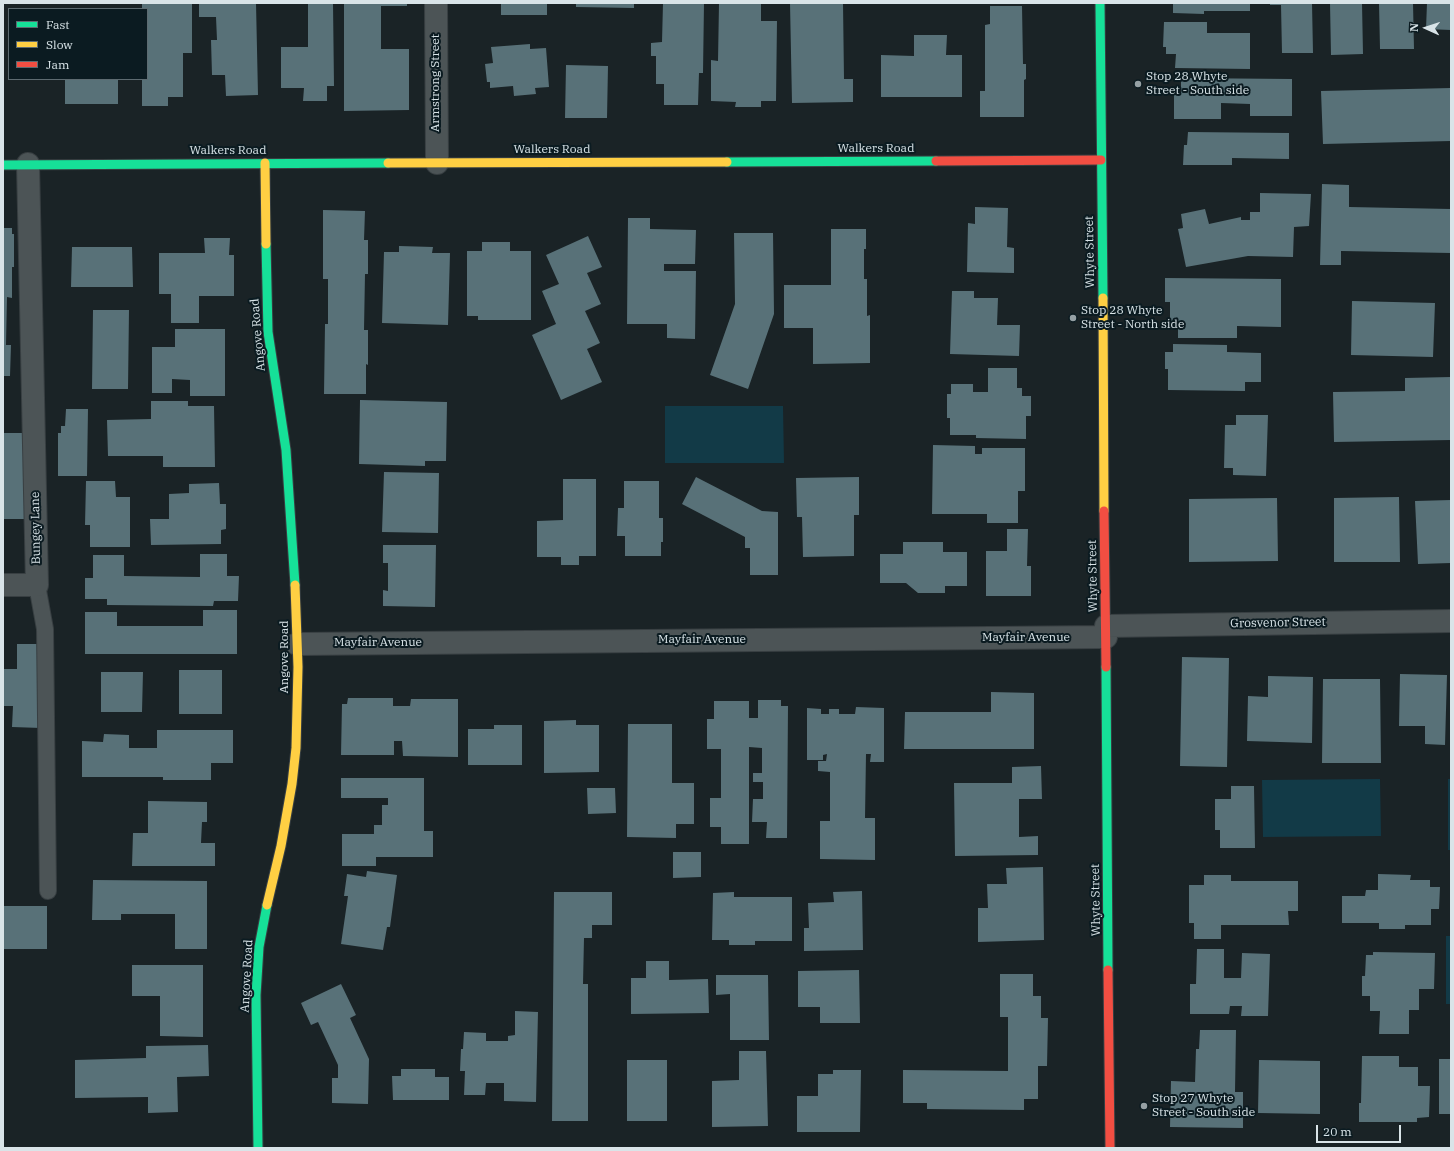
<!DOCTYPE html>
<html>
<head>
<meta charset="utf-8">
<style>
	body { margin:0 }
	#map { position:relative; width:1454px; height:1151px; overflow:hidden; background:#1a2326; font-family:"IBM Plex Serif",serif }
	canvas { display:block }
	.frame { position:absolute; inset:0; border:4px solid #d9e4e8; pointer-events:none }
	.legend { position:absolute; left:8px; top:8px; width:140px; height:72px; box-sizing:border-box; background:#0b1b21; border:1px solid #5d6b71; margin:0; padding:5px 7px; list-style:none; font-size:12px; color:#d9e4e8 }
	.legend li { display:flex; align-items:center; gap:8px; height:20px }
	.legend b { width:20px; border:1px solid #5d6b71 }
	.north { position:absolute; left:1406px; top:8px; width:40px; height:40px; -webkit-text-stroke:3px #0b1b21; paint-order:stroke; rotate:273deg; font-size:11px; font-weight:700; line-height:16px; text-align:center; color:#d9e4e8 }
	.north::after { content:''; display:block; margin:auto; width:14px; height:18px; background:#d9e4e8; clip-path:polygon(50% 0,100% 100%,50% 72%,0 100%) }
	.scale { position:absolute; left:1316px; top:1125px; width:85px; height:18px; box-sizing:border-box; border:2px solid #d9e4e8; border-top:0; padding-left:5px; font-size:12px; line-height:14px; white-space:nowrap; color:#d9e4e8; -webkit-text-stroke:3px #0b1b21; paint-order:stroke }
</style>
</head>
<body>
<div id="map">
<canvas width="1454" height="1151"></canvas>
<div class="frame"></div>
<ul class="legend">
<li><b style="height:5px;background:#16e098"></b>Fast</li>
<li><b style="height:5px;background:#ffcf43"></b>Slow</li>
<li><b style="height:5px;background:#f24e42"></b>Jam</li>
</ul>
<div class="north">N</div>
<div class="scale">20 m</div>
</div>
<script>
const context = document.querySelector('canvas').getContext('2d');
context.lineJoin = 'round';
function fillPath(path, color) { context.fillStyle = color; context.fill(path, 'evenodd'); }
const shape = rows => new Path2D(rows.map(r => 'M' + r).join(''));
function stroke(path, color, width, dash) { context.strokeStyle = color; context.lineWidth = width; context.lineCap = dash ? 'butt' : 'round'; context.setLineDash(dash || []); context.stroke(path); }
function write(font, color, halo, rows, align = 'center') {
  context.font = font + ' "IBM Plex Serif",serif'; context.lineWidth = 4; context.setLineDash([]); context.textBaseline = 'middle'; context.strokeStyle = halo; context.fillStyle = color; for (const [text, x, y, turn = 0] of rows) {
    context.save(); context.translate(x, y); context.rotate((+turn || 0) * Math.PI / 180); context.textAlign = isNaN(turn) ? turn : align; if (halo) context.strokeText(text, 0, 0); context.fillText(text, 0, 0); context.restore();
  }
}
const green = shape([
	[665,406,783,406,784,463,665,463],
	[1380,779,1381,836,1263,837,1262,780],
	[1448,779,1451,779,1451,850,1448,850],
	[1446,936,1451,936,1451,1004,1446,1004]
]);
const building = shape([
	[142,3,192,3,192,53,183,53,183,97,168,97,168,106,142,106,142,79,147,79,147,9,142,9],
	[199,3,256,3,258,95,226,96,225,75,212,75,211,40,217,40,216,17,199,17],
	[308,3,333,3,334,86,327,86,327,101,303,101,304,88,281,88,281,47,308,47],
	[344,3,407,3,407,6,381,6,381,49,409,49,409,110,344,111],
	[501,3,547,3,547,15,501,15],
	[576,3,634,3,634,8,576,7],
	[663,3,704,3,703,73,699,73,698,105,664,105,664,84,656,84,656,56,651,56,651,43,662,42],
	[719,3,761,3,761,21,777,21,776,101,761,101,761,107,735,107,736,102,711,101,711,60,718,61],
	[790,3,843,3,844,79,853,79,853,102,792,103],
	[1173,3,1250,3,1250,11,1204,11,1204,14,1173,13],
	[1270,3,1312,3,1313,53,1282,53,1281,5,1270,5],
	[1330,3,1362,3,1363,54,1331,55],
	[1379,3,1413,3,1414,49,1380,49],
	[1427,3,1451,3,1451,30,1426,29],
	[990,6,1022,6,1023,64,1026,64,1026,79,1024,80,1024,117,980,117,980,91,985,91,985,25,990,24],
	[1164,22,1207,22,1207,33,1250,33,1250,69,1175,68,1176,54,1166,54,1166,47,1163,47],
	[914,35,947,35,946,55,962,55,962,97,881,97,881,55,914,56],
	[530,44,530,49,546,48,549,87,535,88,536,94,514,96,513,86,490,88,490,82,487,82,485,64,493,63,491,47],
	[566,65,608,66,607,118,565,118],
	[1181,78,1292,79,1292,116,1250,116,1250,104,1221,103,1221,119,1174,119,1174,95,1181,95],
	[65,79,118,79,118,104,65,104],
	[1451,88,1451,141,1323,144,1321,91],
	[1188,132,1289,133,1289,159,1232,158,1232,165,1183,165,1184,145,1187,145],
	[1322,184,1349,185,1349,207,1451,209,1451,253,1341,251,1341,265,1320,265],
	[1260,193,1311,194,1309,226,1294,227,1293,257,1248,256,1186,267,1178,229,1183,228,1181,214,1205,209,1209,224,1241,217,1241,220,1250,220,1250,212,1260,212],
	[975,207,1008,208,1007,247,1014,248,1014,273,967,272,968,223,975,224],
	[323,210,365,211,364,240,368,240,368,274,365,274,364,330,368,330,368,365,366,364,366,394,324,394,325,324,328,324,328,279,323,279],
	[628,218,650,218,650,229,696,230,695,264,664,264,664,271,696,271,695,339,667,338,667,324,627,324],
	[3,228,12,228,12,234,14,234,14,267,12,267,12,298,7,297,6,345,11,345,10,376,3,376],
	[831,229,866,229,866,249,864,249,864,279,867,279,867,316,870,315,870,363,813,364,813,328,784,328,784,285,831,285],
	[734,233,773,233,774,314,748,389,710,375,735,304],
	[588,236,602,267,587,273,601,304,585,311,600,343,587,349,602,382,561,400,532,335,556,324,542,291,559,284,546,255],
	[204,238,230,238,229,255,234,255,234,296,199,296,199,323,171,323,171,294,159,294,159,253,205,253],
	[482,242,510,242,510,251,531,251,531,320,478,320,478,316,467,316,467,251,482,251],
	[399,246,433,247,432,253,450,253,448,325,382,323,384,252,399,252],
	[72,247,132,247,133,287,71,287],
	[1165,278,1281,279,1281,327,1237,326,1237,338,1178,338,1178,323,1170,323,1170,302,1165,302],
	[952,291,974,291,974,298,998,298,997,325,1020,325,1019,356,950,354],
	[1352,301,1435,303,1433,357,1351,355],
	[93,310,129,310,128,389,92,389],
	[175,329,225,329,225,396,190,396,190,380,172,379,172,393,152,393,152,347,175,347],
	[1173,344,1227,345,1227,352,1261,353,1261,382,1245,382,1245,391,1168,390,1168,369,1165,369,1165,352,1173,352],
	[988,368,1017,368,1017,388,1022,388,1022,396,1031,396,1031,416,1026,416,1026,439,976,438,976,435,950,435,950,418,947,418,947,394,951,394,951,384,973,384,973,392,988,392],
	[1451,377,1451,440,1334,442,1333,392,1405,391,1405,378],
	[360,400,447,402,446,461,425,461,425,466,359,464],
	[151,401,188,401,188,406,214,406,215,467,163,467,163,456,108,456,107,420,151,419],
	[66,409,88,409,87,476,58,476,58,433,61,433,61,426,65,426],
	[1236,415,1268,415,1266,476,1233,475,1233,468,1224,468,1225,425,1236,425],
	[3,433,24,433,24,519,3,519],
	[933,445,975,446,975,454,982,454,982,448,1025,448,1025,491,1018,491,1018,523,987,523,987,514,932,514],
	[384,472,439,473,438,533,382,532],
	[696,477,762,511,778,512,778,575,750,575,750,548,745,548,745,537,682,504],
	[859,477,859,515,854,515,854,556,803,557,802,517,797,517,796,478],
	[563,479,596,479,596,556,579,556,579,565,561,565,561,557,537,557,537,521,563,520],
	[86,481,115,481,116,497,130,497,130,547,90,547,90,525,85,525],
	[624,481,659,481,659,518,663,518,663,542,661,542,661,556,625,556,625,536,617,536,618,508,624,508],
	[219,483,220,504,226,504,226,529,221,530,221,544,151,545,150,519,169,519,169,494,189,493,189,484],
	[1399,497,1400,562,1334,562,1334,498],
	[1277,498,1278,561,1189,562,1189,499],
	[1451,500,1451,563,1418,564,1415,501],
	[1007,529,1028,529,1027,566,1031,566,1031,596,986,596,986,551,1007,551],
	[903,542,943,542,943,552,967,552,967,586,945,586,945,593,918,593,906,583,880,583,880,554,903,554],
	[383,545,436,545,435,607,383,606,383,590,388,591,388,563,383,563],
	[200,554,227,554,227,576,239,576,238,601,214,601,213,606,107,605,107,599,85,599,85,578,93,578,93,555,124,555,124,576,200,577],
	[203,610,237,610,237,654,85,654,85,612,117,612,117,626,203,626],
	[17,644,43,644,41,728,12,727,13,706,3,706,3,669,17,669],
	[1182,657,1229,658,1227,767,1180,766],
	[179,670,222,670,222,714,179,714],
	[101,672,143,672,142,712,101,712],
	[1400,674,1447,675,1445,745,1425,744,1425,726,1399,726],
	[1268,676,1313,677,1312,743,1247,741,1248,696,1268,697],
	[1323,679,1380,679,1381,763,1322,763],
	[991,692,1034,693,1034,749,904,749,905,712,991,712],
	[348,698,393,698,393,706,410,706,411,699,458,699,458,757,403,756,402,741,394,741,394,755,341,755,342,704,347,704],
	[758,700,781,700,781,706,788,706,787,838,766,838,767,822,752,822,753,799,763,799,763,782,753,782,753,773,762,773,762,748,749,747,749,844,721,844,721,827,710,827,710,798,721,798,721,749,707,749,707,719,714,719,714,701,749,701,749,718,758,718],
	[856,707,884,708,884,762,870,762,871,754,866,754,865,818,875,818,875,860,820,859,820,821,830,821,830,772,818,771,818,761,826,761,827,754,823,755,823,760,807,760,807,708,821,709,821,714,829,714,829,709,839,709,839,714,855,714],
	[576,720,576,725,599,725,599,772,544,773,544,721],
	[628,724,672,724,672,783,694,783,694,824,676,824,676,838,627,837],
	[494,725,522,725,522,765,468,765,468,729,494,729],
	[157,730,233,730,233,763,211,763,211,780,163,780,163,777,82,777,82,741,103,742,104,734,129,735,129,748,157,748],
	[1041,766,1042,799,1019,799,1019,837,1038,836,1038,855,955,856,954,783,1012,783,1012,767],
	[341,778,424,778,424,831,433,831,433,857,376,857,376,866,342,866,342,834,374,834,374,825,382,825,382,805,388,805,388,798,341,798],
	[1231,786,1254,786,1255,848,1220,848,1220,830,1215,830,1215,799,1231,799],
	[587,788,615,788,616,813,588,814],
	[148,801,207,802,207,822,202,822,201,843,215,843,215,866,132,866,133,833,148,833],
	[673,852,701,852,701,877,673,878],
	[1043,867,1044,940,978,942,978,908,988,908,987,884,1007,884,1006,868],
	[367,871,397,875,390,927,387,927,383,950,341,944,348,896,344,896,347,874,366,877],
	[1378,874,1411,875,1410,880,1430,880,1430,887,1440,887,1439,909,1431,909,1431,925,1405,925,1405,929,1379,929,1379,923,1342,923,1342,896,1365,896,1366,890,1378,890],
	[1204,875,1231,875,1231,881,1298,881,1298,911,1288,911,1289,925,1221,925,1221,939,1194,939,1194,923,1189,923,1189,885,1204,885],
	[93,880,207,881,207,949,175,949,175,914,121,914,121,920,92,920],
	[862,891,863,950,804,951,804,928,809,928,808,903,834,902,833,892],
	[554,892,612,892,612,925,592,925,592,938,584,938,583,984,588,984,588,1121,552,1121],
	[734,892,734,897,792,897,792,941,755,941,755,945,729,945,729,940,712,940,713,893],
	[3,906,47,906,47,949,3,949],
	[1197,949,1224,949,1224,978,1241,978,1242,953,1270,954,1268,1016,1241,1016,1242,1006,1230,1006,1229,1014,1190,1014,1190,984,1196,984],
	[1373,952,1435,953,1434,989,1419,989,1419,1010,1409,1010,1409,1034,1379,1034,1380,1011,1370,1011,1370,996,1362,996,1362,976,1365,976,1366,955,1373,955],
	[646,961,669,961,669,980,708,979,709,1013,631,1014,631,978,646,978],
	[132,965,203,965,203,1037,160,1036,160,996,132,996],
	[859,970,860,1023,820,1023,820,1007,798,1007,798,971],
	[1000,974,1033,974,1033,996,1041,996,1041,1018,1048,1018,1047,1066,1038,1066,1038,1099,1024,1099,1024,1110,927,1109,927,1103,903,1103,903,1070,1008,1071,1008,1017,1000,1017],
	[716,975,768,975,769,1040,730,1040,730,994,716,995],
	[341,984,356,1015,350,1018,369,1059,368,1104,332,1103,332,1078,338,1078,338,1065,318,1022,311,1025,301,1003],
	[515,1011,538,1012,536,1102,504,1101,504,1083,486,1083,485,1095,464,1095,465,1071,460,1071,461,1049,463,1049,464,1032,486,1033,486,1041,508,1041,508,1036,515,1035],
	[1200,1030,1236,1030,1235,1092,1243,1092,1243,1128,1170,1127,1171,1081,1195,1082,1196,1049,1199,1049],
	[208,1045,209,1076,177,1077,178,1112,148,1113,148,1097,75,1098,75,1060,146,1058,146,1046],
	[739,1051,766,1051,768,1126,712,1127,712,1081,739,1080],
	[1362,1056,1399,1056,1399,1067,1418,1067,1418,1086,1430,1086,1429,1117,1417,1118,1417,1122,1359,1122,1359,1103,1361,1103],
	[1439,1059,1451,1059,1451,1114,1439,1114],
	[627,1060,667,1060,667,1121,627,1121],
	[1259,1060,1320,1061,1320,1114,1258,1113],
	[401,1069,435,1069,435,1077,449,1077,449,1100,393,1100,392,1076,401,1076],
	[833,1070,861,1070,860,1132,797,1132,797,1096,818,1096,818,1074,833,1074]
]);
const lane = shape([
	[37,585,45,629,48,891]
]);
const street = shape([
	[436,3,437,163],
	[3,585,37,585,28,164],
	[1106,626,1451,621],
	[297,644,1106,637]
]);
const fast = shape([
	[1100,3,1103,298],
	[727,162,936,161],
	[3,165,388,163],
	[266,244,268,332,286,450,295,585],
	[1106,667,1108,970],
	[258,1148,256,995,259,947,267,905]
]);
const slow = shape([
	[265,163,266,244],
	[388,163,727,162],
	[1103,298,1104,511],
	[267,905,281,846,292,784,296,748,298,667,295,585]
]);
const jam = shape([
	[936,161,1101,160],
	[1104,511,1106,667],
	[1108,970,1110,1148]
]);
const markers = [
	[1138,84,4,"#96a0a4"],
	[1073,318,4,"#96a0a4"],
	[1144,1106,4,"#96a0a4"]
];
const poiNames = [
	["Stop 28 Whyte",1146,77],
	["Street - South side",1146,91],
	["Stop 28 Whyte",1081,311],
	["Street - North side",1081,325],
	["Stop 27 Whyte",1152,1099],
	["Street - South side",1152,1113]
];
const streetNames = [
	["Armstrong Street",436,83,-90],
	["Walkers Road",876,149],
	["Walkers Road",552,150],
	["Walkers Road",228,151],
	["Whyte Street",1090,252,-91],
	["Angove Road",258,335,-95],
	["Bungey Lane",36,528,-91],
	["Whyte Street",1093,576,-91],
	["Grosvenor Street",1278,623,-1],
	["Mayfair Avenue",1026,638],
	["Mayfair Avenue",702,640],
	["Mayfair Avenue",378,643],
	["Angove Road",285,657,-90],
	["Whyte Street",1096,900,-91],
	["Angove Road",247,976,-87]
];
fillPath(green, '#123a47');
fillPath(building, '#587178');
stroke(lane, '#383f42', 18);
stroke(street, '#383f42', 24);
stroke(fast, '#383f42', 11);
stroke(slow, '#383f42', 11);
stroke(jam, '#383f42', 11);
stroke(lane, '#4c5456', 16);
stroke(street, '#4c5456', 22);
stroke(fast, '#16e098', 9);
stroke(slow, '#ffcf43', 9);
stroke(jam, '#f24e42', 9);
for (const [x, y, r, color] of markers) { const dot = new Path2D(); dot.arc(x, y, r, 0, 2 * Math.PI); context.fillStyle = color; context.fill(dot); stroke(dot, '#0b1b21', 1.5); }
write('12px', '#d9e4e8', '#0b1b21', poiNames, 'left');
write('12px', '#d9e4e8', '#0b1b21', streetNames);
</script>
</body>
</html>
